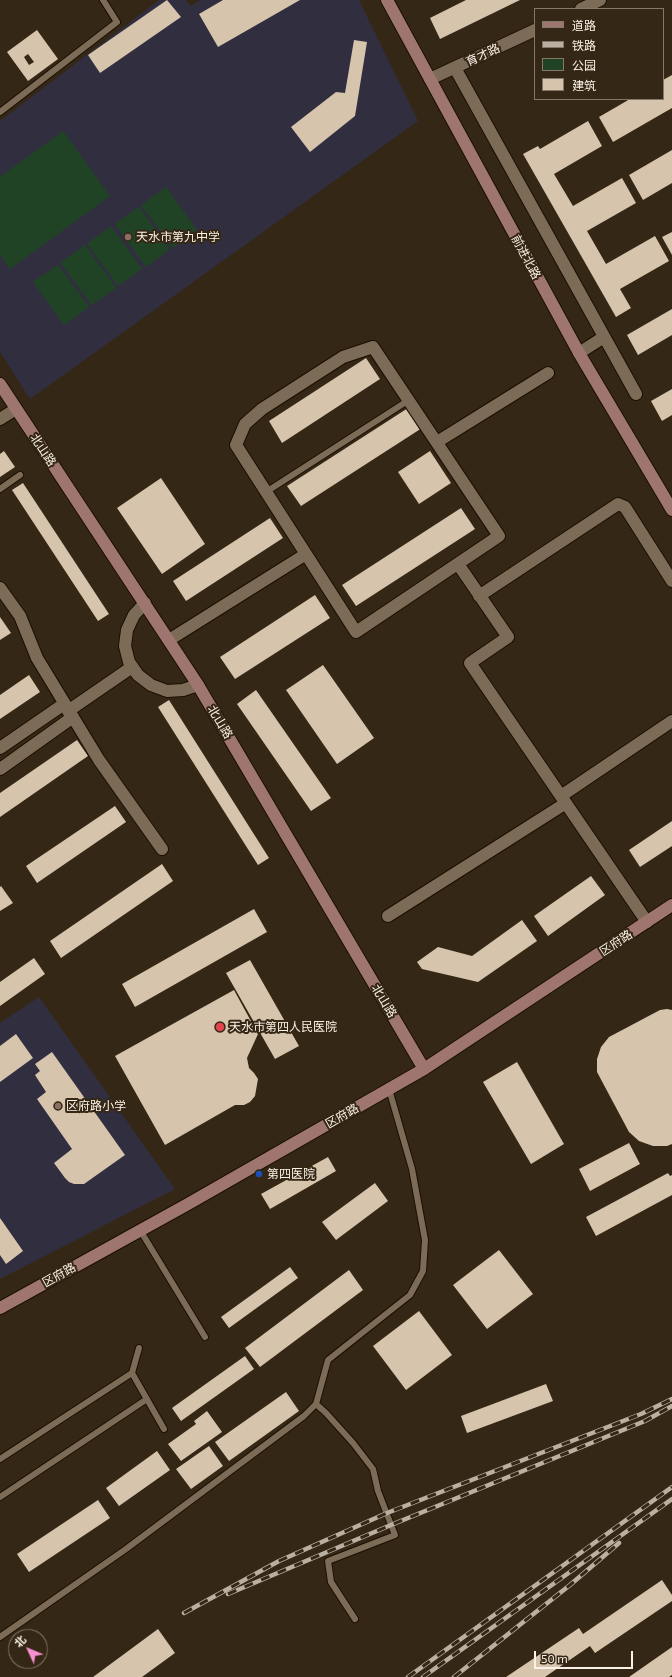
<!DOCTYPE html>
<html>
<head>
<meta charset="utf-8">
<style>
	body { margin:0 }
	#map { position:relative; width:672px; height:1677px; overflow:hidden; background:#352715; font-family:"Exo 2","Noto Sans SC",sans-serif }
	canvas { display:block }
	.legend { position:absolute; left:534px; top:8px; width:130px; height:92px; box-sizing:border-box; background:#352715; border:1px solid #847869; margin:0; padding:5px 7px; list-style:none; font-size:12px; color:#fbf2e6 }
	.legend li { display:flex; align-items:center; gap:8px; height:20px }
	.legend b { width:20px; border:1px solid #847869 }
	.north { position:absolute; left:8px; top:1629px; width:40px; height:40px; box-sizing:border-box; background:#352715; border:1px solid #847869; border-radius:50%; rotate:314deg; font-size:11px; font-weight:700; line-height:16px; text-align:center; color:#fbf2e6 }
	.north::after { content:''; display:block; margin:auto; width:14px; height:18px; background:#f690d0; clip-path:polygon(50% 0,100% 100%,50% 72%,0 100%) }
	.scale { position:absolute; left:534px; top:1651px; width:99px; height:18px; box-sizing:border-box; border:2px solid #fbf2e6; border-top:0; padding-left:5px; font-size:12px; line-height:14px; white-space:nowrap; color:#fbf2e6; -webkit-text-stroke:3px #352715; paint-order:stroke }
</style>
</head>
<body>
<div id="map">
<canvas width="672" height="1677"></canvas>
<ul class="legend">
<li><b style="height:5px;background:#9e766f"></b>道路</li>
<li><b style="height:5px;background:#baafa1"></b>铁路</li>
<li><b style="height:11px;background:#204325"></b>公园</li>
<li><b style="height:11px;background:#d6c4ad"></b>建筑</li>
</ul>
<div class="north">北</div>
<div class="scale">50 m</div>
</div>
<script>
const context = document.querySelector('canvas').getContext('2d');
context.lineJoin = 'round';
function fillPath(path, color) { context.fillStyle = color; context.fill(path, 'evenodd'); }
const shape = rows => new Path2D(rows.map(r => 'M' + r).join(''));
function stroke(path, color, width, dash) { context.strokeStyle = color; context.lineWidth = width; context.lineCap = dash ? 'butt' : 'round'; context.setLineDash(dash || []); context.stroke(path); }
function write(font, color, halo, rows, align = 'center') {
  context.font = font + ' "Exo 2","Noto Sans SC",sans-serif'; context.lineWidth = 4; context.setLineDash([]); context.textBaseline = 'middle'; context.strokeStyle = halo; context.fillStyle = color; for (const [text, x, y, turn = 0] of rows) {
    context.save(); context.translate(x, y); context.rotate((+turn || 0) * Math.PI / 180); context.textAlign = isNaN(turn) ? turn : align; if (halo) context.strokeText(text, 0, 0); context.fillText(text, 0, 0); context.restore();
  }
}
const education = shape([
	[159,0,186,0,191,6,200,0,359,0,418,121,30,399,0,352,0,121],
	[39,997,175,1189,0,1279,0,1023]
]);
const green = shape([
	[63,131,110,196,10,269,0,255,0,177],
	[166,187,197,230,173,248,141,205],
	[139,207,170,249,146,267,115,224],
	[111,226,142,269,118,286,87,244],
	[85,245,116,288,92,305,60,263],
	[58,265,89,307,64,325,33,282]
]);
const building = shape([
	[167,0,181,17,100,73,88,55],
	[223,0,300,0,218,47,199,14],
	[466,0,520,0,440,39,430,18],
	[37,30,58,59,28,81,7,52],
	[28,54,34,62,29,65,24,57],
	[354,40,367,42,355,116,310,152,291,127,336,92,345,93],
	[672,75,672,108,613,142,599,117,630,99,663,99,663,80],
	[588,121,602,146,554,174,573,206,622,178,636,203,587,231,606,264,655,236,669,261,620,289,631,308,616,317,523,154,538,146,540,149],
	[672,150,672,183,643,200,629,175],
	[672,232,672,255,662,237],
	[672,309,672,335,638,355,627,335],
	[366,358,380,379,282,443,269,421],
	[672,389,672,415,662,421,651,401],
	[408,408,422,428,301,506,287,486],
	[4,451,15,467,0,477,0,454],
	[430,451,451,483,419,504,398,472],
	[161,478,205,544,162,574,117,508],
	[23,483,109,614,98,621,12,490],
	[461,508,475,529,356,606,342,585],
	[270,518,283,538,186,601,173,581],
	[315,595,330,618,235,679,220,657],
	[0,617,11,633,0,640],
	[323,665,374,738,337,764,286,690],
	[29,675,40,692,0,719,0,695],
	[256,690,331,798,311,811,237,704],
	[169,700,269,858,258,865,158,707],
	[77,740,88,756,0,817,0,793],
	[115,806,126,822,37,883,26,866],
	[672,821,672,846,640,867,629,850],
	[162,864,173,881,61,958,50,941],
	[591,876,605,895,548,936,534,916],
	[1,886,13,903,0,911,0,887],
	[254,909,267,932,135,1007,122,984],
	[522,920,537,941,478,982,422,969,417,962,438,947,472,956],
	[34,958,45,974,0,1006,0,982],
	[250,960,299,1046,275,1059,226,973],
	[234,990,258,1034,247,1058,249,1068,254,1073,258,1079,255,1096,250,1102,244,1105,235,1105,165,1145,115,1056],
	[667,1009,672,1010,672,1144,667,1146,653,1146,639,1141,629,1132,597,1072,597,1059,601,1047,609,1037,660,1010],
	[16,1034,33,1058,0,1082,0,1046],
	[52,1052,125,1155,84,1184,74,1184,69,1182,65,1178,54,1163,72,1149,37,1099,46,1092,35,1075,40,1071,35,1064],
	[517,1062,564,1144,531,1164,483,1082],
	[629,1143,640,1164,590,1191,579,1169],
	[328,1157,336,1171,270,1209,261,1194],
	[668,1173,670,1176,672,1175,672,1195,596,1236,586,1217],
	[375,1183,388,1201,336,1240,322,1222],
	[0,1218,23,1251,6,1264,0,1255],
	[499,1250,533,1294,487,1329,453,1285],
	[290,1267,298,1278,229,1328,221,1317],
	[349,1270,363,1290,260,1367,245,1348],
	[419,1311,452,1355,406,1390,373,1346],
	[245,1356,254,1369,181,1421,172,1408],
	[546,1384,553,1401,467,1433,461,1416],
	[286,1392,299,1411,229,1461,215,1442],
	[207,1411,222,1432,181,1461,168,1444,196,1424,194,1421],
	[209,1446,223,1466,191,1489,176,1469],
	[157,1451,170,1470,119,1506,106,1488],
	[98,1500,110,1518,29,1572,17,1554],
	[662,1580,672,1595,672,1601,595,1653,590,1646,545,1677,506,1677,579,1628,583,1634],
	[158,1629,175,1653,142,1677,93,1677],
	[672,1647,672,1675,669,1677,629,1677]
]);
const lane = shape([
	[0,112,117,22,103,0],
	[0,489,20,475],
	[266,492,409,400],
	[140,1230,205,1337],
	[132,1373,164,1429],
	[0,1459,132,1373,139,1348],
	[0,1497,147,1399],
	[355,1619,331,1582,328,1561,395,1535,378,1491,373,1469,353,1443,326,1413,316,1404,328,1360,410,1295,423,1271,425,1240,412,1169,389,1089],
	[0,1637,126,1549,304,1416,316,1404]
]);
const street = shape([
	[581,9,600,0],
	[455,68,636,394],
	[430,79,535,30],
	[373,347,499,536,356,632,236,445,245,424,262,409,343,357,373,347],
	[579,353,604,337],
	[0,419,16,409],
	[437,442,548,373],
	[458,564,508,637,470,663,647,922],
	[0,588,20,616,37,658,99,760,162,849],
	[479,596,618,504,625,507,672,581],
	[145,603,134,615,127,630,125,646,129,662,138,675,151,685,167,691,183,690,198,685],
	[169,640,306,554],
	[68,711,132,667],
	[0,748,64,704],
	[0,769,73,717],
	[561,796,672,721],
	[388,916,566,803]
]);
const secondary = shape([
	[387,0,579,353,672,510],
	[0,384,198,685,424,1069],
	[0,1308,188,1204,424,1069,672,905]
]);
const rail = shape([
	[228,1594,391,1525,645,1421,672,1406],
	[184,1613,279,1561,387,1513,641,1414,672,1399],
	[408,1677,672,1487],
	[423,1677,672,1499],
	[454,1677,570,1585,619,1543]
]);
const markers = [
	[128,237,4,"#8d6e63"],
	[220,1027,5,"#e0444e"],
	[58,1106,4,"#8d6e63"],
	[259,1174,4,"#1a4fb4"]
];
const streetNames = [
	["育才路",483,55,-25],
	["前进北路",526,257,62],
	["北山路",43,450,56],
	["北山路",220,722,59],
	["区府路",616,943,-33],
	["北山路",384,1001,59],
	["区府路",342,1116,-30],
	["区府路",59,1275,-29]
];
const poiNames = [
	["天水市第九中学",136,237],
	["天水市第四人民医院",229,1027],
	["区府路小学",66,1106],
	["第四医院",267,1174]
];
fillPath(education, '#312f3f');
fillPath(green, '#204325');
fillPath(building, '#d6c4ad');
stroke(lane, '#1c0f01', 8);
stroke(street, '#1c0f01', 14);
stroke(secondary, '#1c0f01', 14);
stroke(lane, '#7c6c57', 6);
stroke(street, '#7c6c57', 12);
stroke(secondary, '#9e766f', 12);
stroke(rail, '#baafa1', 4.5);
stroke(rail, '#352715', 3, [9]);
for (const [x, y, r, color] of markers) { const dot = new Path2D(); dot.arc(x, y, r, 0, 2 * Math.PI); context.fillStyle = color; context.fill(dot); stroke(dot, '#352715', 1.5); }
write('12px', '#fbf2e6', '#352715', streetNames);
write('12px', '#fbf2e6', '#352715', poiNames, 'left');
</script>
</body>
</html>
